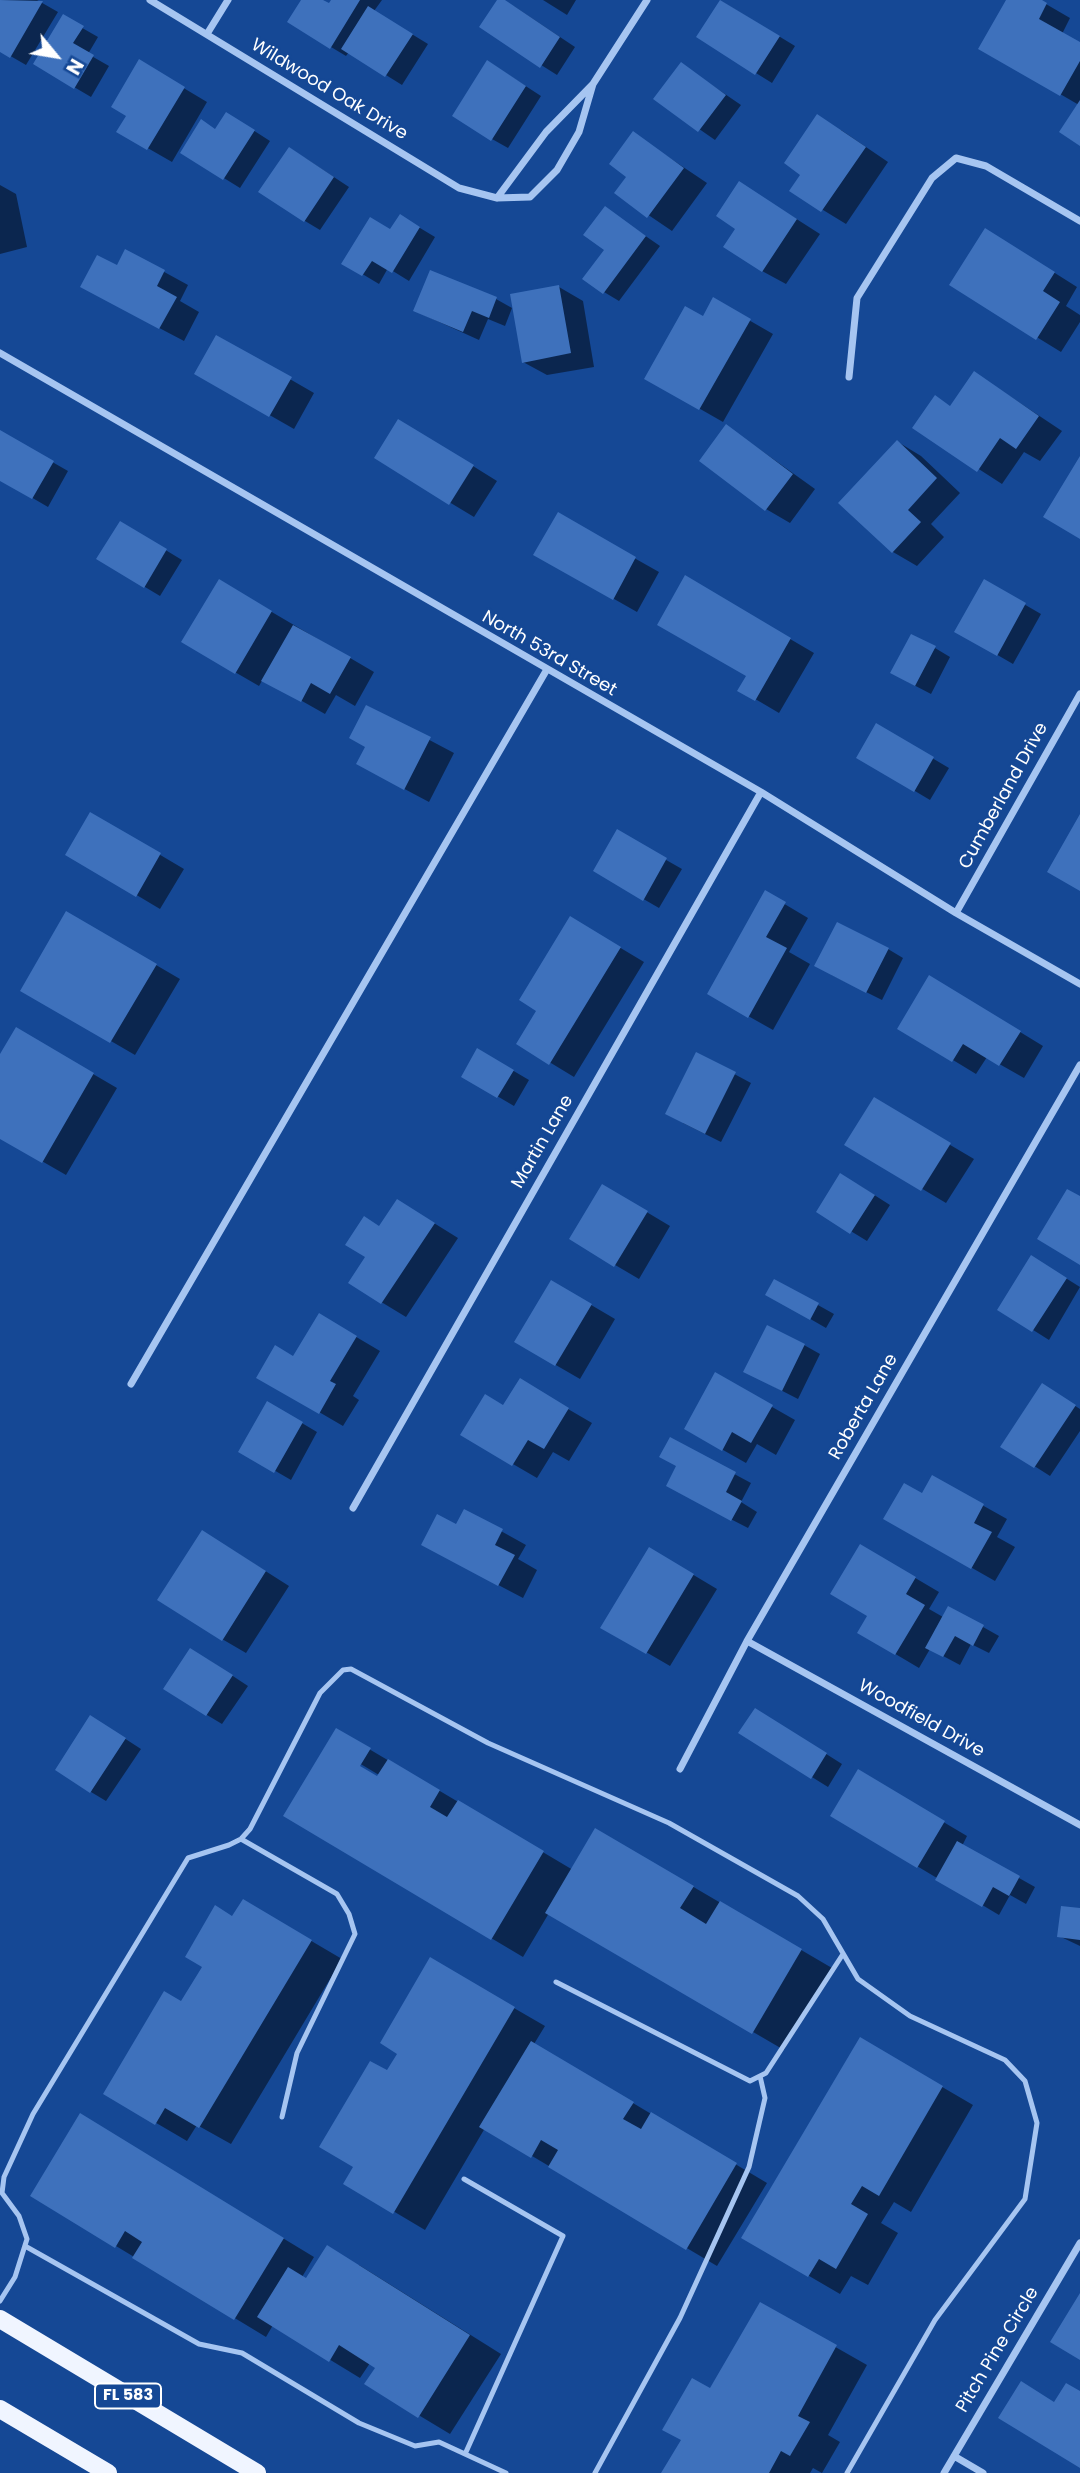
<!DOCTYPE html>
<html>
<head>
<meta charset="utf-8">
<style>
	body { margin:0 }
	#map { position:relative; width:1080px; height:2473px; overflow:hidden; background:#154895; font-family:Poppins,sans-serif }
	canvas { display:block }
	.north { position:absolute; left:21px; top:21px; width:70px; height:70px; -webkit-text-stroke:5px #154895; paint-order:stroke; rotate:120deg; font-size:19px; font-weight:700; line-height:28px; text-align:center; color:#fff }
	.north::after { content:''; display:block; margin:auto; width:24px; height:32px; background:#fff; clip-path:polygon(50% 0,100% 100%,50% 72%,0 100%) }
</style>
</head>
<body>
<div id="map">
<canvas width="1080" height="2473"></canvas>
<div class="north">N</div>
</div>
<script>
const context = document.querySelector('canvas').getContext('2d');
context.lineJoin = 'round';
function fillPath(path, color) { context.fillStyle = color; context.fill(path, 'evenodd'); }
const shape = rows => new Path2D(rows.map(r => 'M' + r).join(''));
function stroke(path, color, width, dash) { context.strokeStyle = color; context.lineWidth = width; context.lineCap = dash ? 'butt' : 'round'; context.setLineDash(dash || []); context.stroke(path); }
function write(font, color, halo, rows, align = 'center') {
  context.font = font + ' Poppins,sans-serif'; context.lineWidth = 5; context.setLineDash([]); context.textBaseline = 'middle'; context.strokeStyle = halo; context.fillStyle = color; for (const [text, x, y, turn = 0] of rows) {
    context.save(); context.translate(x, y); context.rotate((+turn || 0) * Math.PI / 180); context.textAlign = isNaN(turn) ? turn : align; if (halo) context.strokeText(text, 0, 0); context.fillText(text, 0, 0); context.restore();
  }
}
const shadow = shape([
	[0,0,37,0,58,12,26,65,0,50],
	[303,0,321,0,329,5,333,0,382,0,374,11,428,44,402,85,349,52,346,56,331,47],
	[499,0,515,7,575,47,557,75,481,27],
	[543,0,576,0,567,15],
	[1008,0,1039,0,1070,18,1062,34,1080,44,1080,143,1079,105,981,48],
	[721,1,795,46,772,83,698,37],
	[63,17,98,37,88,54,109,66,91,97,35,64],
	[140,62,207,102,172,162,118,131,128,116],
	[681,64,741,105,715,140,656,99],
	[504,72,541,96,508,148,492,139],
	[242,123,270,141,240,188,182,152,216,130],
	[841,130,888,162,846,224,792,191],
	[634,134,707,183,672,231,616,193,628,177],
	[305,158,349,187,320,230,305,221],
	[740,183,820,234,786,284,762,271,738,229],
	[0,185,16,194,27,247,0,254],
	[605,208,660,246,619,301,604,292],
	[400,216,435,237,409,281,388,268,379,284,344,263,391,231],
	[1009,244,1077,287,1066,306,1080,315,1080,322,1061,352,952,285],
	[126,251,188,285,180,301,199,312,184,341,106,300],
	[559,287,583,301,594,367,547,375,523,362],
	[496,299,512,308,505,326,488,319,479,340,415,311],
	[714,300,773,334,723,422,646,378,704,319],
	[217,337,314,393,294,429,196,373],
	[975,373,1062,431,1040,461,1024,452,1002,484,915,428,936,398,951,407],
	[727,426,815,489,790,523,766,509],
	[0,432,68,471,48,507,0,479],
	[423,435,497,481,474,517,376,458],
	[898,442,921,456,960,493,931,524,944,537,917,566,893,552],
	[558,515,659,572,637,612,535,554],
	[121,523,182,560,160,596,145,587],
	[686,578,814,653,779,713,740,690,749,675],
	[219,581,374,672,355,706,336,695,325,714,263,679,259,686,183,642],
	[984,581,1041,614,1013,664,956,631],
	[935,648,950,657,931,694,908,682],
	[367,707,454,753,429,802,382,777,367,747],
	[876,725,949,768,930,800,858,757],
	[91,814,184,869,160,909,68,854],
	[617,832,682,869,659,908,595,871],
	[766,893,808,918,789,952,810,964,773,1030,709,994],
	[67,913,180,979,135,1055,23,990],
	[594,932,644,962,574,1077,518,1043],
	[888,949,903,958,882,1000,832,975],
	[953,991,1043,1046,1024,1078,987,1057,976,1074,953,1060],
	[16,1029,117,1088,66,1175,0,1137,0,1058],
	[478,1050,529,1080,514,1106,463,1076],
	[697,1054,751,1083,721,1142,683,1123],
	[874,1100,974,1159,946,1203,847,1144],
	[857,1184,890,1205,867,1241,818,1211],
	[603,1186,670,1226,639,1279,571,1239],
	[421,1215,458,1238,406,1317,350,1283,367,1257,380,1228],
	[1048,1267,1080,1287,1049,1340,1000,1309],
	[775,1281,834,1314,826,1328,767,1294],
	[552,1282,615,1319,580,1379,516,1342],
	[319,1315,380,1351,353,1396,359,1400,343,1426,259,1377,294,1358],
	[804,1345,820,1354,798,1399,761,1380],
	[716,1375,795,1420,776,1455,757,1444,746,1463,686,1429],
	[520,1381,592,1423,569,1461,553,1452,537,1478,463,1435,504,1407],
	[1058,1395,1080,1409,1080,1431,1050,1476,1003,1446],
	[268,1403,317,1432,291,1480,241,1451],
	[671,1440,751,1483,741,1502,757,1512,748,1528,684,1495],
	[932,1477,1007,1519,997,1537,1015,1547,995,1581,886,1519,922,1495],
	[465,1511,526,1545,518,1559,537,1570,523,1598,447,1558],
	[226,1546,289,1586,246,1653,222,1639],
	[861,1546,939,1592,929,1609,943,1617,983,1627,999,1636,989,1653,971,1644,960,1665,930,1649,919,1668,860,1633,870,1616],
	[650,1549,717,1589,670,1666,603,1627],
	[207,1659,248,1686,222,1724,207,1715],
	[771,1719,842,1764,828,1787,741,1733],
	[107,1727,141,1749,106,1801,91,1792],
	[337,1730,573,1870,596,1830,832,1968,784,2050,549,1913,523,1957,286,1816],
	[354,1760,379,1775,379,1779,352,1763],
	[859,1772,967,1836,962,1846,1035,1887,1026,1904,1010,1895,999,1915,833,1816],
	[1080,1910,1080,1946,1059,1936],
	[233,1918,274,1919,342,1959,231,2144,197,2125,187,2141,105,2093,182,2003],
	[431,1960,545,2026,534,2044,767,2183,717,2266,485,2128,425,2230,346,2183,356,2166,387,2073,399,2053],
	[860,2039,973,2105,911,2212,894,2202,881,2223,898,2233,868,2285,851,2276,840,2294,744,2238],
	[111,2134,314,2257,302,2277,307,2280,359,2265,501,2354,450,2434,367,2384,377,2367,370,2363,360,2378,273,2325,266,2337,116,2246],
	[760,2304,867,2365,828,2435,840,2442,822,2473,813,2468,810,2473,663,2473]
]);
const building = shape([
	[0,0,43,1,10,58,0,52],
	[301,0,323,0,329,3,331,0,360,0,330,49,287,22],
	[497,0,505,0,560,37,540,68,479,27],
	[720,0,780,36,755,75,696,37],
	[1006,0,1042,0,1047,3,1039,19,1080,42,1080,61,1060,96,978,49],
	[368,6,413,34,385,77,341,49],
	[63,14,84,26,73,43,94,55,74,89,33,64],
	[139,59,185,87,147,150,116,132,126,116,111,107],
	[487,60,526,86,491,141,452,116],
	[681,62,726,95,698,132,653,99],
	[1080,100,1080,146,1059,132],
	[226,112,255,130,223,180,180,153,201,119,215,129],
	[817,114,866,147,821,212,789,191,800,175,784,163],
	[633,131,684,168,647,218,614,193,626,177,609,164],
	[289,147,334,177,304,222,258,192],
	[739,181,797,219,762,272,723,247,735,229,716,216],
	[605,206,646,236,603,294,582,279,604,250,583,235],
	[400,214,420,227,392,273,372,261,362,276,341,264,370,217,390,229],
	[985,228,1055,272,1043,291,1060,302,1036,340,949,285],
	[125,249,165,270,157,286,177,297,159,329,80,287,97,255,117,265],
	[430,270,497,297,489,318,472,311,463,332,413,311],
	[559,285,571,353,522,363,510,294],
	[713,297,751,319,699,410,644,379,685,306,703,316],
	[216,335,292,377,269,417,194,374],
	[974,371,1039,416,1016,449,1000,438,977,472,912,428,935,395,950,406],
	[398,419,474,465,449,505,374,458],
	[726,424,793,474,765,511,699,461],
	[0,430,54,461,32,499,0,481],
	[897,440,937,478,908,510,921,522,892,553,838,503],
	[1080,456,1080,539,1043,517],
	[558,512,636,557,613,600,533,555],
	[120,521,167,549,144,588,96,559],
	[685,575,791,638,755,701,737,691,746,676,657,625],
	[219,579,272,611,235,674,181,642],
	[984,579,1026,603,997,656,954,632],
	[293,625,351,657,330,694,311,683,301,702,261,681],
	[911,634,936,646,915,686,890,673],
	[366,705,431,737,404,790,356,764,365,747,349,738],
	[876,723,934,757,914,792,856,758],
	[90,812,161,853,136,897,65,855],
	[1080,814,1080,891,1047,872],
	[617,829,667,858,643,901,593,871],
	[765,890,786,902,766,937,787,948,748,1018,707,994],
	[66,911,157,964,110,1043,20,991],
	[570,916,621,947,549,1065,516,1044,536,1011,519,1000],
	[837,922,889,948,866,993,814,966],
	[929,975,1021,1031,999,1066,963,1044,952,1062,897,1029],
	[16,1027,94,1073,42,1163,0,1139,0,1054],
	[477,1048,514,1070,497,1098,461,1077],
	[696,1052,736,1072,705,1134,665,1114],
	[874,1097,951,1143,921,1191,844,1145],
	[840,1173,875,1195,850,1234,816,1212],
	[602,1184,648,1211,614,1267,569,1239],
	[1067,1189,1080,1196,1080,1265,1037,1239],
	[397,1199,435,1223,381,1304,348,1283,365,1257,345,1245,364,1216,379,1226],
	[1031,1255,1067,1278,1032,1332,997,1310],
	[774,1279,819,1303,810,1320,765,1295],
	[551,1280,592,1304,555,1366,514,1342],
	[319,1313,357,1336,330,1381,336,1384,319,1414,256,1378,275,1345,293,1356],
	[767,1325,805,1344,782,1391,743,1372],
	[715,1372,773,1405,751,1443,732,1432,722,1451,684,1429],
	[520,1378,569,1408,544,1449,528,1440,512,1466,460,1435,485,1394,503,1405],
	[1042,1383,1076,1405,1034,1468,1000,1447],
	[267,1401,303,1422,274,1473,238,1452],
	[670,1437,736,1472,726,1492,742,1501,731,1521,666,1486,676,1466,659,1457],
	[932,1475,984,1504,974,1523,992,1532,971,1569,883,1519,904,1483,922,1493],
	[464,1509,503,1529,495,1545,515,1555,498,1586,421,1545,437,1514,456,1524],
	[202,1530,266,1571,222,1641,157,1600],
	[860,1544,916,1577,906,1594,925,1605,895,1655,857,1633,867,1616,830,1594],
	[649,1547,694,1574,646,1654,600,1628],
	[948,1606,984,1625,973,1646,955,1636,943,1657,925,1648],
	[190,1648,233,1675,206,1716,163,1689],
	[755,1708,827,1753,811,1779,738,1733],
	[90,1715,126,1738,90,1793,55,1770],
	[336,1728,371,1748,360,1766,377,1776,388,1759,440,1790,430,1807,447,1817,458,1800,544,1851,491,1940,283,1816],
	[858,1769,945,1821,917,1868,830,1816],
	[595,1828,694,1886,680,1908,706,1924,720,1901,802,1949,752,2034,545,1913],
	[957,1841,1020,1876,1009,1896,993,1887,982,1907,935,1880],
	[243,1899,312,1940,199,2128,165,2108,155,2125,103,2094,164,1991,181,2001,202,1967,185,1957,215,1905,232,1916],
	[1061,1906,1080,1908,1080,1940,1057,1937],
	[430,1957,515,2007,393,2214,343,2184,353,2167,319,2147,370,2061,387,2070,397,2054,380,2043],
	[860,2037,943,2086,879,2196,862,2186,851,2204,868,2214,836,2269,819,2259,808,2277,741,2238],
	[531,2041,634,2102,623,2119,641,2129,651,2112,737,2163,686,2250,548,2167,558,2150,541,2140,531,2158,479,2127],
	[80,2113,284,2238,234,2320,132,2258,142,2242,125,2231,115,2248,30,2196],
	[327,2245,470,2335,418,2418,364,2384,375,2368,339,2345,329,2362,257,2317,288,2267,306,2278],
	[1080,2293,1080,2360,1050,2342],
	[760,2302,837,2345,798,2416,810,2422,790,2456,781,2451,769,2473,661,2473,681,2440,662,2430,692,2378,710,2388],
	[1021,2381,1054,2402,1066,2383,1080,2391,1080,2468,998,2418]
]);
const lane = shape([
	[241,1839,337,1894,349,1914,355,1934,297,2053,282,2117],
	[556,1982,750,2081,766,2073,843,1954],
	[464,2179,563,2236,466,2452],
	[25,2246,199,2344,242,2353,359,2423,415,2446,439,2442,506,2473],
	[0,2301,15,2277,27,2239,19,2216,2,2193,4,2177,33,2114,188,1858,229,1845,241,1839,250,1829,320,1693,343,1670,351,1669,488,1743,669,1823,798,1896,823,1919,858,1979,910,2016,1005,2060,1025,2081,1037,2123,1025,2199,935,2320,847,2473],
	[595,2473,680,2318,749,2167,765,2098,760,2076]
]);
const street = shape([
	[150,0,459,188,497,198,530,197,557,170,579,132,593,84],
	[207,34,228,0],
	[497,198,546,132,593,84,647,0],
	[0,353,761,792,956,913,1080,984],
	[849,377,857,298,932,178,956,158,986,166,1080,221],
	[956,913,1080,694],
	[131,1384,546,671],
	[353,1508,761,792],
	[747,1641,1080,1825],
	[680,1769,747,1641,1080,1065],
	[954,2456,983,2473],
	[944,2473,1080,2243]
]);
const primary = shape([
	[0,2319,257,2473],
	[0,2409,108,2473]
]);
const shields = [
	[128,2396,66]
];
const shieldNames = [
	["FL 583",128,2396]
];
const streetNames = [
	["Wildwood Oak Drive",329,90,31],
	["North 53rd Street",549,654,30],
	["Cumberland Drive",1004,796,-61],
	["Martin Lane",543,1142,-60],
	["Roberta Lane",864,1407,-60],
	["Woodfield Drive",921,1719,29],
	["Pitch Pine Circle",998,2350,-59]
];
fillPath(shadow, '#0007');
fillPath(building, '#3e71bc');
stroke(lane, '#a6c5f1', 5);
stroke(street, '#a6c5f1', 7);
stroke(primary, '#f0f5ff', 18);
for (const [x, y, w] of shields) { const box = new Path2D(); box.roundRect(x - w / 2, y - 12.5, w, 25, 5); context.fillStyle = '#154895'; context.fill(box); stroke(box, '#fff', 2); }
write('bold 16px', '#fff', null, shieldNames);
write('18px', '#fff', '#154895', streetNames);
</script>
</body>
</html>
